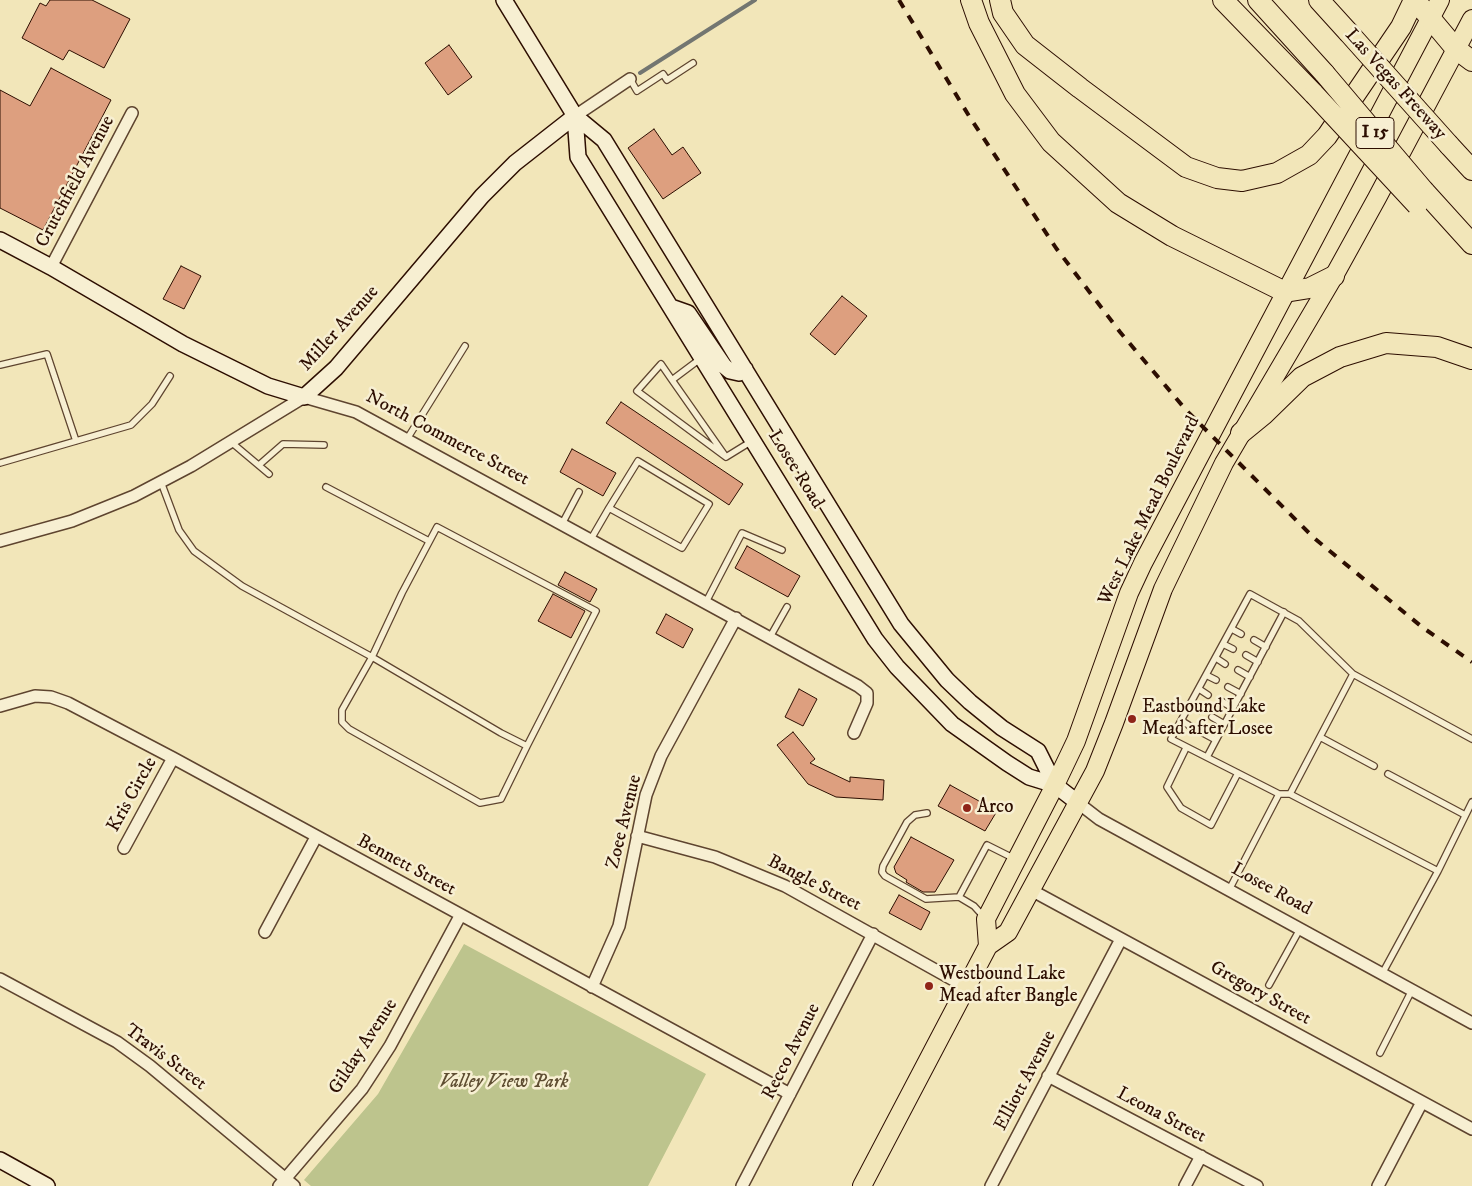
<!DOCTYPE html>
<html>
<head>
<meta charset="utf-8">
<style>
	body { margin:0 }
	canvas { display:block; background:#f2e6b9 }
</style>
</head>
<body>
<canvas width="1472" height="1186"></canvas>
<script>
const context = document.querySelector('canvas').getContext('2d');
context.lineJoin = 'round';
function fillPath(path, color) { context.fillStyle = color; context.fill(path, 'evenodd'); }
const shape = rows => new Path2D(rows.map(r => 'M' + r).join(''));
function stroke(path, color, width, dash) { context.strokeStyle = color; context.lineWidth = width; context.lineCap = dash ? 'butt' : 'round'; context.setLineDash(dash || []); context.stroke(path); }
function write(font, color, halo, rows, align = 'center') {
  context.font = font + ' "IM FELL DW Pica",serif'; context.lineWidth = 5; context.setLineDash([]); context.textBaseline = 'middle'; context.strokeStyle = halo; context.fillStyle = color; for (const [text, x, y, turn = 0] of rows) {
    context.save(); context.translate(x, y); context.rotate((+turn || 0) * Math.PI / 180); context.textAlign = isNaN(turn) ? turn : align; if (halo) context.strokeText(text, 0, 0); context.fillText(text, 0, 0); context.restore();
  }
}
const green = shape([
	[464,944,706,1074,648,1186,311,1186,304,1180,378,1094]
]);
const stream = shape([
	[640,73,755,0]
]);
const building = shape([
	[50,0,92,0,130,19,104,68,69,50,63,60,22,38,40,3,46,6,50,0],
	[449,45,472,77,448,95,425,63,449,45],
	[51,68,111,100,43,230,0,208,0,90,30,106,51,68],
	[654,129,672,155,683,147,701,173,663,199,628,148,654,129],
	[181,266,201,276,184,309,163,299,181,266],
	[842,296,867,316,835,355,810,334,842,296],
	[621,402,743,484,729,505,606,423,621,402],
	[572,449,616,473,603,496,560,472,572,449],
	[747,546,800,576,788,597,735,568,747,546],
	[565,572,597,589,590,602,558,585,565,572],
	[553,594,585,611,571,638,538,621,553,594],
	[666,614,693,629,683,648,656,633,666,614],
	[799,689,817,699,803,726,785,717,799,689],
	[793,732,815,759,810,763,850,782,850,777,884,780,883,800,836,797,808,784,777,745,793,732],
	[950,785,997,811,985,831,938,806,950,785],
	[911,837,954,860,935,892,923,892,906,882,907,880,896,873,894,867,911,837],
	[899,895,930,912,921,930,889,913,899,895]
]);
const lane = shape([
	[630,79,637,91,663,74,667,80,693,63],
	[0,365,47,354,76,441],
	[672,380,726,457,637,391,661,364,672,380,700,359],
	[407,439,465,346],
	[231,442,269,474],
	[726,457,752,441],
	[0,463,131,425,152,404,170,376],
	[259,465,283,444,324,445],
	[161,482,179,530,194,551,242,586,372,657,501,733,527,746,596,611,437,527,402,593,372,657,342,710,342,722,349,729,480,803,501,799,527,746],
	[326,487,429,541],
	[562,524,579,492],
	[591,539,609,508,638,461,709,504,682,548,609,508],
	[706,602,742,533,782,550],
	[1232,629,1241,634],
	[770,637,787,607],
	[1254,640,1266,647],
	[1223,644,1233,649],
	[1246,655,1258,662],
	[1216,658,1225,664],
	[1238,670,1250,677],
	[1353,674,1472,739],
	[1206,675,1216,680],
	[1228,687,1241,694],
	[1199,689,1208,695],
	[1221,701,1233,708],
	[1190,705,1199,710],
	[1212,717,1224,724],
	[1182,721,1190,726],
	[1203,733,1216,740],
	[1320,737,1374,766],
	[1186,748,1167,787,1181,808,1211,825,1238,773],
	[1207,757,1284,612],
	[1388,774,1465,815],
	[1279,794,1290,794,1438,871],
	[927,813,915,815,907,822,883,866,882,872,885,876,926,899,959,897],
	[1229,890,1279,794,1171,739,1250,594,1299,621,1353,674,1290,794],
	[984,917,974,906,959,897,987,845,1015,859],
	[1382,974,1438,871,1472,802],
	[1269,985,1300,929],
	[1380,1053,1412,990]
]);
const street = shape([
	[575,116,630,79],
	[51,267,132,113],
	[0,541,72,521,134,496,191,466,304,397,356,412,858,686,867,693,867,703,854,733],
	[0,706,35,696,51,697,68,703,173,758,790,1094],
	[1077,802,1099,819,1472,1023],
	[637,836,715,857,785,886,966,987],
	[124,848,173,758],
	[1031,890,1472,1129],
	[265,932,316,837],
	[0,979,117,1042,150,1066,294,1186],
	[592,987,619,926,646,795,661,756,736,618],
	[1048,1076,1257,1186],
	[279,1186,362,1089,390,1046,460,916],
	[742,1186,873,934],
	[991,1186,1121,939],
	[1185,1186,1201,1156],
	[1378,1186,1422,1102]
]);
const secondary = shape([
	[504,0,575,116,604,140,901,624,947,680,970,702,1002,728,1038,751,1055,785],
	[575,116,578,157,875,639,897,667,952,724,1007,763,1029,777,1055,785,1077,802],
	[0,240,51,267,183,344,268,386,304,397,336,368,482,196,515,163,575,116],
	[671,307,688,313,724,366,730,371,739,373,745,369],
	[0,1160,47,1186]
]);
const primary = shape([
	[988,946,986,919,1055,785,1076,741,1129,593,1143,563,1440,0],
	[862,1186,988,946,1008,932,1095,771,1114,723,1163,589,1224,463,1334,276,1377,198,1472,19]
]);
const highway = shape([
	[971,0,979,23,1015,94,1051,142,1118,203,1172,236,1285,292,1310,288,1334,276],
	[1000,0,1003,13,1025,45,1080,88,1186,167,1217,178,1242,181,1277,173,1309,155,1327,136,1401,27,1414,0],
	[1223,0,1314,94],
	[1258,0,1325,74],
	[1319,0,1348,32],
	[1415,0,1456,49,1472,61],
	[1449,145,1472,170],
	[1424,191,1472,244],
	[1241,433,1263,415,1302,377,1340,357,1386,343,1437,347,1472,359]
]);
const rail = shape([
	[899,0,969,116,1056,248,1120,332,1186,410,1314,538,1422,627,1472,662]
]);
const highwayBridge = shape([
	[1348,32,1449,145],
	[1325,74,1424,191],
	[1314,94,1417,205]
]);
const markers = [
	[1132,719,5,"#8f2418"],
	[967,808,5,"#8f2418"],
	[929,986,5,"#8f2418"]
];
const shields = [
	[1375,133,38]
];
const shieldNames = [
	["I 15",1375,133]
];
const streetNames = [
	["Las Vegas Freeway",1395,85,48],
	["Crutchfield Avenue",76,182,-62],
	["Miller Avenue",340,329,-48],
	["North Commerce Street",447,439,28],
	["Losee Road",795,470,58],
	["West Lake Mead Boulevard",1150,511,-64],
	["Kris Circle",133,795,-61],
	["Zoee Avenue",625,822,-76],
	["Bennett Street",406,866,28],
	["Bangle Street",814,884,27],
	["Losee Road",1271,890,29],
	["Gregory Street",1260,994,29],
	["Gilday Avenue",364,1047,-57],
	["Recco Avenue",792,1052,-63],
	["Travis Street",165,1058,37],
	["Elliott Avenue",1026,1081,-62],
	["Leona Street",1161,1116,28]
];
const poiNames = [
	["Eastbound Lake",1142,708],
	["Mead after Losee",1142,730],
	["Arco",977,808],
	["Westbound Lake",939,975],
	["Mead after Bangle",939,997]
];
const parkNames = [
	["Valley View Park",504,1083]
];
fillPath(green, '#bdc48d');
stroke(stream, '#737671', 4);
fillPath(building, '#dd9f7f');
stroke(building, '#2d0e01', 1);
stroke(lane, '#5e442f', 8);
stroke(street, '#5e442f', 14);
stroke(secondary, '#2d0e01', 18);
stroke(primary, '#2d0e01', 20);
stroke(highway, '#2d0e01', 22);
stroke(lane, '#f7efd2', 5.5);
stroke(street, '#f7efd2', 11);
stroke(secondary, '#f7efd2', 15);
stroke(primary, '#f2e6b9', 18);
stroke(highway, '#f2e6b9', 20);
stroke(rail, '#2d0e01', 4, [9, 9]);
stroke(highwayBridge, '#2d0e01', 22, []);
stroke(highwayBridge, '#f2e6b9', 20);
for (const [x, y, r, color] of markers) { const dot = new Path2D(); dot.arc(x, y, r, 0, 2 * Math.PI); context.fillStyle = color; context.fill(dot); stroke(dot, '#f7efd2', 2); }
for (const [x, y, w] of shields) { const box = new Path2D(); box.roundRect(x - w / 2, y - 15.5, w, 31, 4); context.fillStyle = '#f7efd2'; context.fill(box); stroke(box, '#2d0e01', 1); }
write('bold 18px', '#2d0e01', null, shieldNames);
write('19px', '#2d0e01', '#f7efd2', streetNames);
write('19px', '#2d0e01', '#f7efd2', poiNames, 'left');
write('italic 19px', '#5f4e32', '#f7efd2', parkNames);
</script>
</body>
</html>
